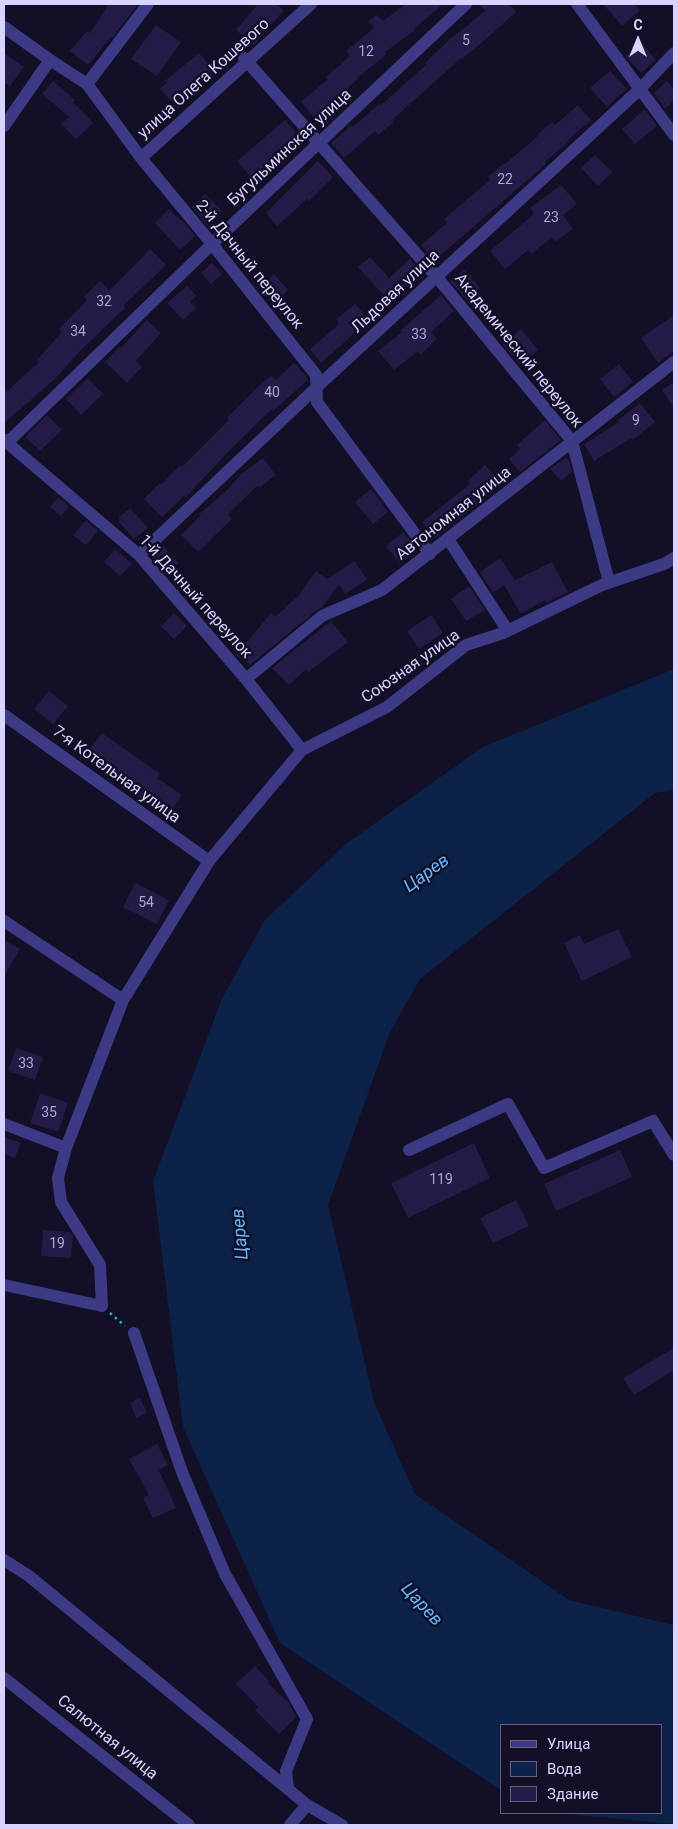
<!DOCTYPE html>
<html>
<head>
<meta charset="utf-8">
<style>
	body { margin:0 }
	#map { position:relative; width:678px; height:1829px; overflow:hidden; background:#130f26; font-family:Roboto,sans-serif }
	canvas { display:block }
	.frame { position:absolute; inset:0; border:5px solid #d9d4ff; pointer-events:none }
	.legend { position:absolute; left:500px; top:1724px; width:162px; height:90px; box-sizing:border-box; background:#130f26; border:1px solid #625e7d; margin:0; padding:6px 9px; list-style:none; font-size:15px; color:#d9d4ff }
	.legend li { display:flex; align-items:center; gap:10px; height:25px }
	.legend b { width:25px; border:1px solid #625e7d }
	.north { position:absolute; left:613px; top:15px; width:50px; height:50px; -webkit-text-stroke:4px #130f26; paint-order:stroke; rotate:0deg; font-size:14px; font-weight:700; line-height:20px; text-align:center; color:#d9d4ff }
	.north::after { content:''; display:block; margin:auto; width:18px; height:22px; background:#d9d4ff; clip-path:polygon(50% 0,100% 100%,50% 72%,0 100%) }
</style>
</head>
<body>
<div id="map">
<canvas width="678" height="1829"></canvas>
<div class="frame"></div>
<ul class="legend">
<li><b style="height:6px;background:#3d3a85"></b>Улица</li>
<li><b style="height:14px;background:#0c2248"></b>Вода</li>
<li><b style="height:14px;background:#241b47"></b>Здание</li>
</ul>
<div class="north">С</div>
</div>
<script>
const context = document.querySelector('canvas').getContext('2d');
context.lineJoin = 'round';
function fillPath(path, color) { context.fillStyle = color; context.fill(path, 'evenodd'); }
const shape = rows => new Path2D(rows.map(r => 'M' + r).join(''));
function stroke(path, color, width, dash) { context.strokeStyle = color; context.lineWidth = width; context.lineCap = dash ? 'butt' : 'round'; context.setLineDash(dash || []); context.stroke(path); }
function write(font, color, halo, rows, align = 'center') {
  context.font = font + ' Roboto,sans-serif'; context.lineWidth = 5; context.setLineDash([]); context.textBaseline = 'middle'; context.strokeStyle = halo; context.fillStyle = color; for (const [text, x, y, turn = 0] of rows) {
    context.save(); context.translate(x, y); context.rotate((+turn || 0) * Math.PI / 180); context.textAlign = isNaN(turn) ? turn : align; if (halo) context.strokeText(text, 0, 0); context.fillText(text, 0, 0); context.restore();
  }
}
const water = shape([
	[674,669,674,790,655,793,420,979,390,1032,328,1205,374,1402,415,1494,569,1600,674,1625,674,1824,556,1813,662,1813,662,1725,502,1725,502,1791,280,1643,183,1427,153,1181,221,1001,264,921,347,843,483,747]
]);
const building = shape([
	[109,4,138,4,112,38,111,37,88,65,70,51,87,31,90,33],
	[258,4,276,4,284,10,254,45,236,30],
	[406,4,443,4,414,29,415,30,385,52,387,54,357,78,358,79,314,118,301,102,328,79,326,77,350,56,346,51,374,28,368,21,377,15,383,21],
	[478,4,509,4,516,12,485,40,462,59,461,58,392,120,394,122,378,135,375,131,344,158,331,143,352,125,353,127,379,104,380,106,426,65,425,63,448,41,485,11],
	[603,4,634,4,640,10,622,26],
	[156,25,181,42,157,76,131,59],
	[641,43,656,60,641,73,626,56],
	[4,53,24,67,10,86,4,82],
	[199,53,215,72,194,90,196,92,178,108,160,89,167,82,165,81],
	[610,71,627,89,607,107,590,88],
	[53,81,75,100,73,102,93,123,76,139,61,124,69,117,42,94],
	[667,81,674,90,674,100,665,109,654,93],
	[578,105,591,120,568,140,569,141,545,162,546,164,434,261,421,245,447,223,444,219,490,180,488,177,504,163,505,164,538,136,537,135,552,122,555,125],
	[645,109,657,126,635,144,622,129],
	[285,120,300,137,253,179,237,161],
	[595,155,612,172,598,186,581,168],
	[318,161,333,177,309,201,307,199,277,226,266,213],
	[561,185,577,204,563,215,573,229,555,242,552,237,532,254,528,250,505,269,490,251,534,214,530,208],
	[205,194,222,211,207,225,192,207],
	[169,209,180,220,181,219,195,236,180,250,155,223],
	[150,249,166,265,123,306,125,308,81,350,56,378,4,423,4,394,39,362,37,360,62,332,59,329,87,300,84,297,100,281,109,291],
	[370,257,389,278,410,259,422,274,407,288,406,286,389,301,358,267],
	[212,263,222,274,211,284,201,273],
	[464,269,480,288,466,299,450,281],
	[274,274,288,290,274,303,260,286],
	[187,286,197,296,190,302,196,308,183,320,167,303],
	[441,295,454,311,431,332,437,339,421,354,418,351,394,370,378,351,402,332,400,331],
	[355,304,369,320,321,363,310,349,339,324,336,320],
	[674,315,674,351,658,363,641,338],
	[147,320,161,333,136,361,142,367,127,383,105,362,120,346,121,348],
	[521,329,538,350,520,365,503,344],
	[294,363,304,373,308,380,273,411,272,409,228,452,186,497,184,496,162,517,144,499,160,483,161,485,180,465,182,467,229,420,227,418,258,387,271,375,276,380],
	[619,364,633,382,614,397,600,379],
	[88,378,103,394,81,415,66,399],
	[674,382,674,408,662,390],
	[640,403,655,422,633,440,631,438,594,461,584,444,619,422,617,421],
	[47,415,62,430,40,451,25,437],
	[545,420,561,440,520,472,509,459,520,449,517,445],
	[566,457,569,460,572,471,561,481,550,469],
	[263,458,276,475,260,487,258,485,228,514,232,519,198,552,181,535,200,516,199,514,225,492,241,474],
	[485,465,502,484,435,538,422,522,470,484,468,481],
	[371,489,388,512,373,524,355,502],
	[58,497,69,506,61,516,50,507],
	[130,508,148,528,134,539,119,522,119,517],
	[86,520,98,531,86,545,73,535],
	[403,532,417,550,400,564,386,546],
	[163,545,178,563,166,574,151,556],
	[115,549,132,564,120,576,104,562],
	[500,558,515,580,552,562,568,592,546,603,545,600,521,614,504,585,493,593,480,572],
	[355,561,367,580,345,594,339,584,322,607,317,610,250,665,236,655,271,613,275,617,298,596,316,571,327,579],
	[469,586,485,610,466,621,451,599],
	[174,613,187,626,174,639,161,626],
	[431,615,443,633,419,649,407,631],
	[331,621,348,642,308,672,306,669,289,685,272,668],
	[49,691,68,706,53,724,34,709],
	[102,733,160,774,157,778,182,795,169,814,143,797,141,800,113,779,117,774,87,753],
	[135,883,169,900,157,924,123,907],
	[618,929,632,957,582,981,564,943,580,935,584,944],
	[4,940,20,949,4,976],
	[16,1048,43,1057,35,1080,8,1071],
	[40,1093,68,1103,58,1132,30,1123],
	[4,1137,21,1143,15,1158,4,1154],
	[474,1143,490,1178,408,1218,391,1183],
	[620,1150,632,1177,556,1211,544,1184],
	[516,1200,529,1226,493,1243,480,1218],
	[43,1230,70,1232,73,1236,71,1258,41,1256],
	[674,1348,674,1370,634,1395,623,1378],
	[140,1398,147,1413,136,1418,130,1403],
	[157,1444,168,1465,159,1470,176,1508,153,1518,143,1498,149,1495,129,1459],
	[255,1666,269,1681,268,1683,289,1703,296,1717,279,1734,255,1710,258,1707,236,1684]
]);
const path = shape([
	[110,1313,125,1326]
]);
const minor = shape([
	[577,4,674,135],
	[4,27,50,60,87,84,141,158,212,244,316,375,317,402,430,554],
	[244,58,436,276,572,441,609,582],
	[87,84,148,4],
	[4,126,50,60],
	[141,158,311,4],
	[4,440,139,555,246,679,302,750],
	[8,442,212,244,466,4],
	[448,539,508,631],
	[139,555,317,387,640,89,674,53],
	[246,679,322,616,382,590,674,362],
	[4,715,209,861],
	[4,921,123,1000],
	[4,1124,66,1148],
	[409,1150,508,1104,544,1168,653,1121,674,1155],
	[4,1285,102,1306,100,1265,61,1202,58,1178,66,1148,123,1000,209,861,302,750,387,707,466,645,503,633,602,585,664,564,674,558],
	[134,1333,182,1472,225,1574,307,1719,286,1771,288,1789,307,1805,342,1825],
	[4,1560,29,1576,288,1789],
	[4,1678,189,1825],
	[290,1825,307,1805]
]);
const numberNames = [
	["5",466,41],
	["12",366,52],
	["22",505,180],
	["23",551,218],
	["32",104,302],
	["34",78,332],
	["33",419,335],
	["40",272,393],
	["9",636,421],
	["54",146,903],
	["33",26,1064],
	["35",49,1113],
	["119",441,1180],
	["19",57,1244]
];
const streetNames = [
	["улица Олега Кошевого",204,79,-42],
	["Бугульминская улица",290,148,-43],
	["2-й Дачный переулок",249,265,51],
	["Льдовая улица",396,292,-43],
	["Академический переулок",518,351,51],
	["Автономная улица",454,514,-38],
	["1-й Дачный переулок",195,597,48],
	["Союзная улица",411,667,-35],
	["7-я Котельная улица",116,775,36],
	["Салютная улица",107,1738,39]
];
const waterNames = [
	["Царев",427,874,-36],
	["Царев",241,1234,-95],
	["Царев",421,1605,47]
];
fillPath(water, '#0c2248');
fillPath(building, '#241b47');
stroke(path, '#2fb8b0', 2.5, [2.5, 4]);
stroke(minor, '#3d3a85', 12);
write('14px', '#aca6d1', null, numberNames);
write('16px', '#d9d4ff', '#130f26', streetNames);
write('italic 18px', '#62b6ff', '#130f26', waterNames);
</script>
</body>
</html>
